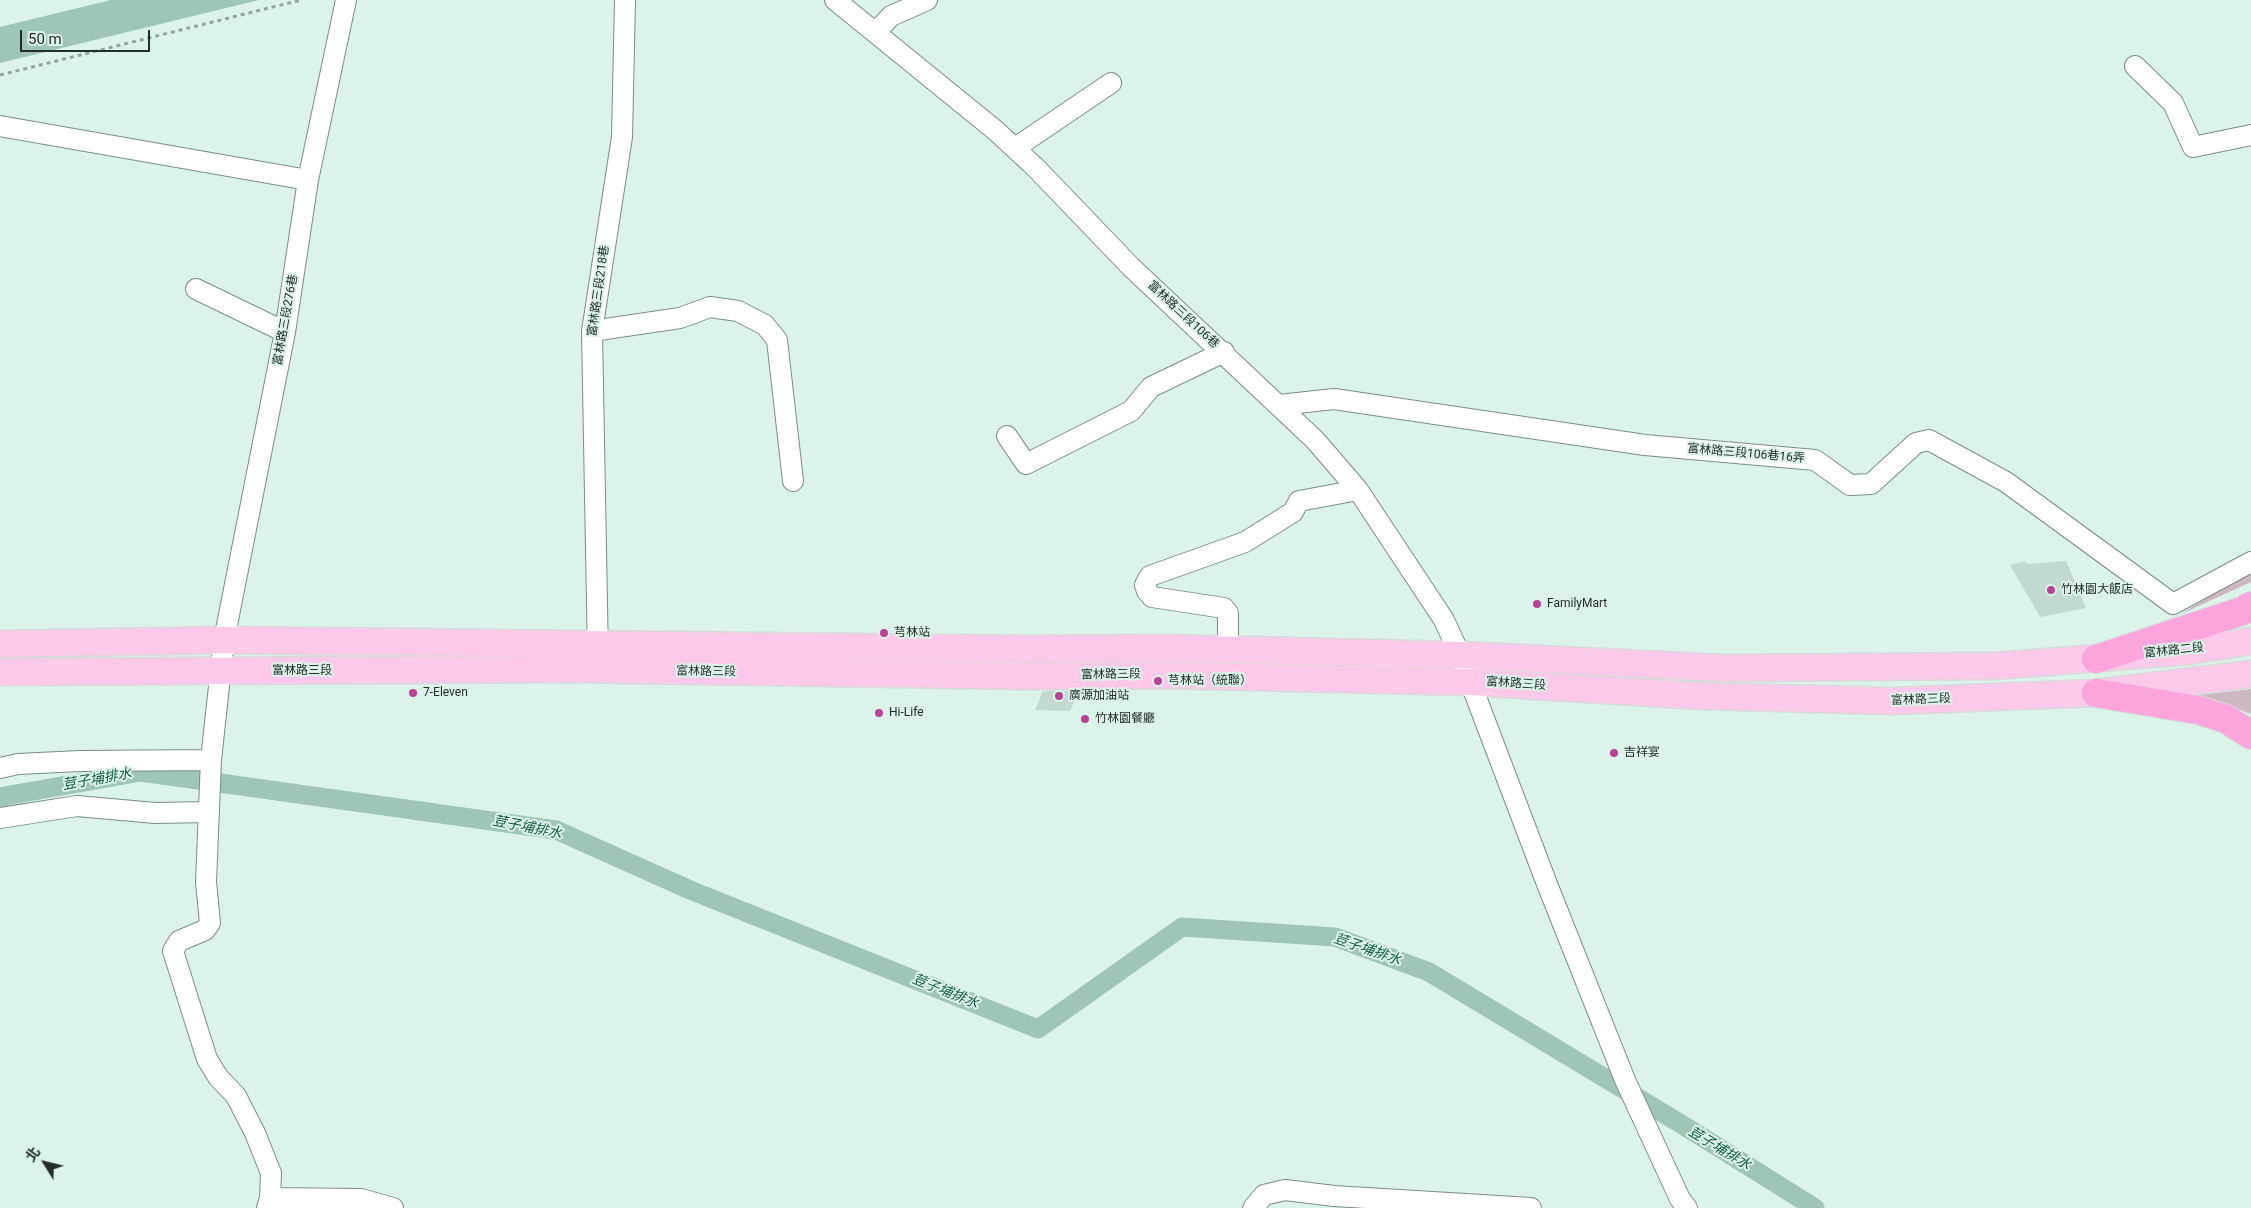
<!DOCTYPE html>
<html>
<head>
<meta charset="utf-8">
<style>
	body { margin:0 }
	#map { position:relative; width:2251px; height:1208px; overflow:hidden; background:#dbf3e9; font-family:Roboto,"Noto Sans TC",sans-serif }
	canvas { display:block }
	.north { position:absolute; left:20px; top:1138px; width:50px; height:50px; -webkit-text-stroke:4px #dbf3e9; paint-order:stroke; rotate:306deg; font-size:14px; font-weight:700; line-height:20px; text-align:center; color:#242d2a }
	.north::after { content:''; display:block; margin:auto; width:18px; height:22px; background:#242d2a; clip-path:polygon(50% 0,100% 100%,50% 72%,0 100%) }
	.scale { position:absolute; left:20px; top:30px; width:130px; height:22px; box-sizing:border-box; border:2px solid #242d2a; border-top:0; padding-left:6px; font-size:15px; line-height:18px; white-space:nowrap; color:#242d2a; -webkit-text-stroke:4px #dbf3e9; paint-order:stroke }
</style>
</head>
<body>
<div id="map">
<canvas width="2251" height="1208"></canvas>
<div class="north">北</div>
<div class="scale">50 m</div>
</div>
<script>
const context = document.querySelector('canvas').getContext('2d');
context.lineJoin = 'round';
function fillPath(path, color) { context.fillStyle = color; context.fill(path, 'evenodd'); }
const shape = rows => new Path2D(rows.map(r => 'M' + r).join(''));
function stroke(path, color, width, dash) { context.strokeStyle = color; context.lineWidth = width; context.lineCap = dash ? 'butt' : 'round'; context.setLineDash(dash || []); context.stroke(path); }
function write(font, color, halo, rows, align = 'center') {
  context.font = font + ' Roboto,"Noto Sans TC",sans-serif'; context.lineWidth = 4; context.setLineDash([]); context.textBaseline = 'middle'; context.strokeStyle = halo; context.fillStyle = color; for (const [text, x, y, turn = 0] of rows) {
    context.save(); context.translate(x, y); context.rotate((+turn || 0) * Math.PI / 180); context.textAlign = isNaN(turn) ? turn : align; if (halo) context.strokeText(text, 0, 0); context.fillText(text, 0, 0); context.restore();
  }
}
const green = shape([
	[2251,570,2251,582,2181,614],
	[2251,689,2251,714,2199,695]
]);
const water = shape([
	[111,0,259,0,0,63,0,27]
]);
const canal = shape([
	[0,797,141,772,556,830,690,890,1038,1029,1182,927,1335,937,1429,972,1686,1127,1815,1208]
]);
const building = shape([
	[2026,561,2027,564,2066,561,2086,608,2040,617,2010,565],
	[1043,691,1079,691,1070,711,1035,710]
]);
const path = shape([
	[0,75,301,0]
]);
const minor = shape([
	[835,0,995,130,1036,168,1131,267,1315,440,1358,490,1444,620,1460,655,1547,884,1625,1080,1680,1199,1687,1208],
	[876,32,891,16,927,0],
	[2135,66,2173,103,2193,147,2251,135],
	[0,126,308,180],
	[1015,148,1111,83],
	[196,289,285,332],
	[592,331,680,318,710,307,738,311,765,325,777,340,793,481],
	[1279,405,1334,399,1645,445,1815,460,1850,485,1871,484,1916,443,1929,440,2006,482,2173,604,2251,562],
	[1007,436,1026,464,1131,411,1151,387,1224,352],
	[1228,650,1228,613,1224,608,1152,597,1147,591,1145,585,1148,579,1150,576,1245,542,1293,512,1299,501,1358,490],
	[598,658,592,331,622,137,625,0],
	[0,768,18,764,80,761,211,760],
	[0,818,77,806,155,813,209,812],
	[270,1198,361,1199,393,1208],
	[267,1208,270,1198,271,1173,255,1133,236,1096,218,1077,207,1059,173,951,179,941,205,930,210,923,206,882,211,760,224,640,285,332,308,180,346,0],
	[1253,1208,1264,1195,1285,1190,1334,1196,1531,1208]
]);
const major = shape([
	[0,644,224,640,1030,649,1164,648,1460,655,1723,668,1995,666,2189,651,2251,641],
	[0,672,574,669,1027,676,1164,675,1471,682,1702,696,1892,701,2096,693,2251,674]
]);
const highway = shape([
	[2096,659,2242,611,2251,606],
	[2096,693,2198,710,2226,719,2251,735]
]);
const markers = [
	[2051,590,5,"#b94196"],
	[1537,604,5,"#b94196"],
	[884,633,5,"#b94196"],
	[1158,681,5,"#b94196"],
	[413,693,5,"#b94196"],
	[1059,696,5,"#b94196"],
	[879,713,5,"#b94196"],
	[1085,719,5,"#b94196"],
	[1614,753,5,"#b94196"]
];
const streetNames = [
	["富林路三段218巷",599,291,-82],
	["富林路三段106巷",1183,315,43],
	["富林路三段276巷",286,320,-80],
	["富林路三段106巷16弄",1746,454,5],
	["富林路二段",2174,651,-6],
	["富林路三段",302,671],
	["富林路三段",706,672,1],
	["富林路三段",1111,675,-1],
	["富林路三段",1516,684,4],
	["富林路三段",1921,700,-2]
];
const poiNames = [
	["竹林園大飯店",2061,590],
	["FamilyMart",1547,604],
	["芎林站",894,633],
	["芎林站（統聯）",1168,681],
	["7-Eleven",423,693],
	["廣源加油站",1069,696],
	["Hi-Life",889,713],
	["竹林園餐廳",1095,719],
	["吉祥宴",1624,753]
];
const waterNames = [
	["荳子埔排水",97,780,-10],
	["荳子埔排水",527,828,11],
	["荳子埔排水",1367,950,19],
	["荳子埔排水",945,992,22],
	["荳子埔排水",1719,1149,31]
];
fillPath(green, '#ceb7c5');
fillPath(water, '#9ec5b6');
stroke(canal, '#9ec5b6', 19);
fillPath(building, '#c2d9d0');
stroke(minor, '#798e86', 22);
stroke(major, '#d8d9d9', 29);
stroke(highway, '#d8d9d9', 30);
stroke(path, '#92a49d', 3, [4, 4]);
stroke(minor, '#fff', 20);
stroke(major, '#fdc9ea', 26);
stroke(highway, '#fba5dc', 28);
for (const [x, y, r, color] of markers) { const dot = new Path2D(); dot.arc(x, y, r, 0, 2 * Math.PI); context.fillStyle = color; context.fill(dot); stroke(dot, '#dbf3e9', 2); }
write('12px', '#242d2a', '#dbf3e9', streetNames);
write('12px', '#242d2a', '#dbf3e9', poiNames, 'left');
write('italic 14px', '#105a46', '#dbf3e9', waterNames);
</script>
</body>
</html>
